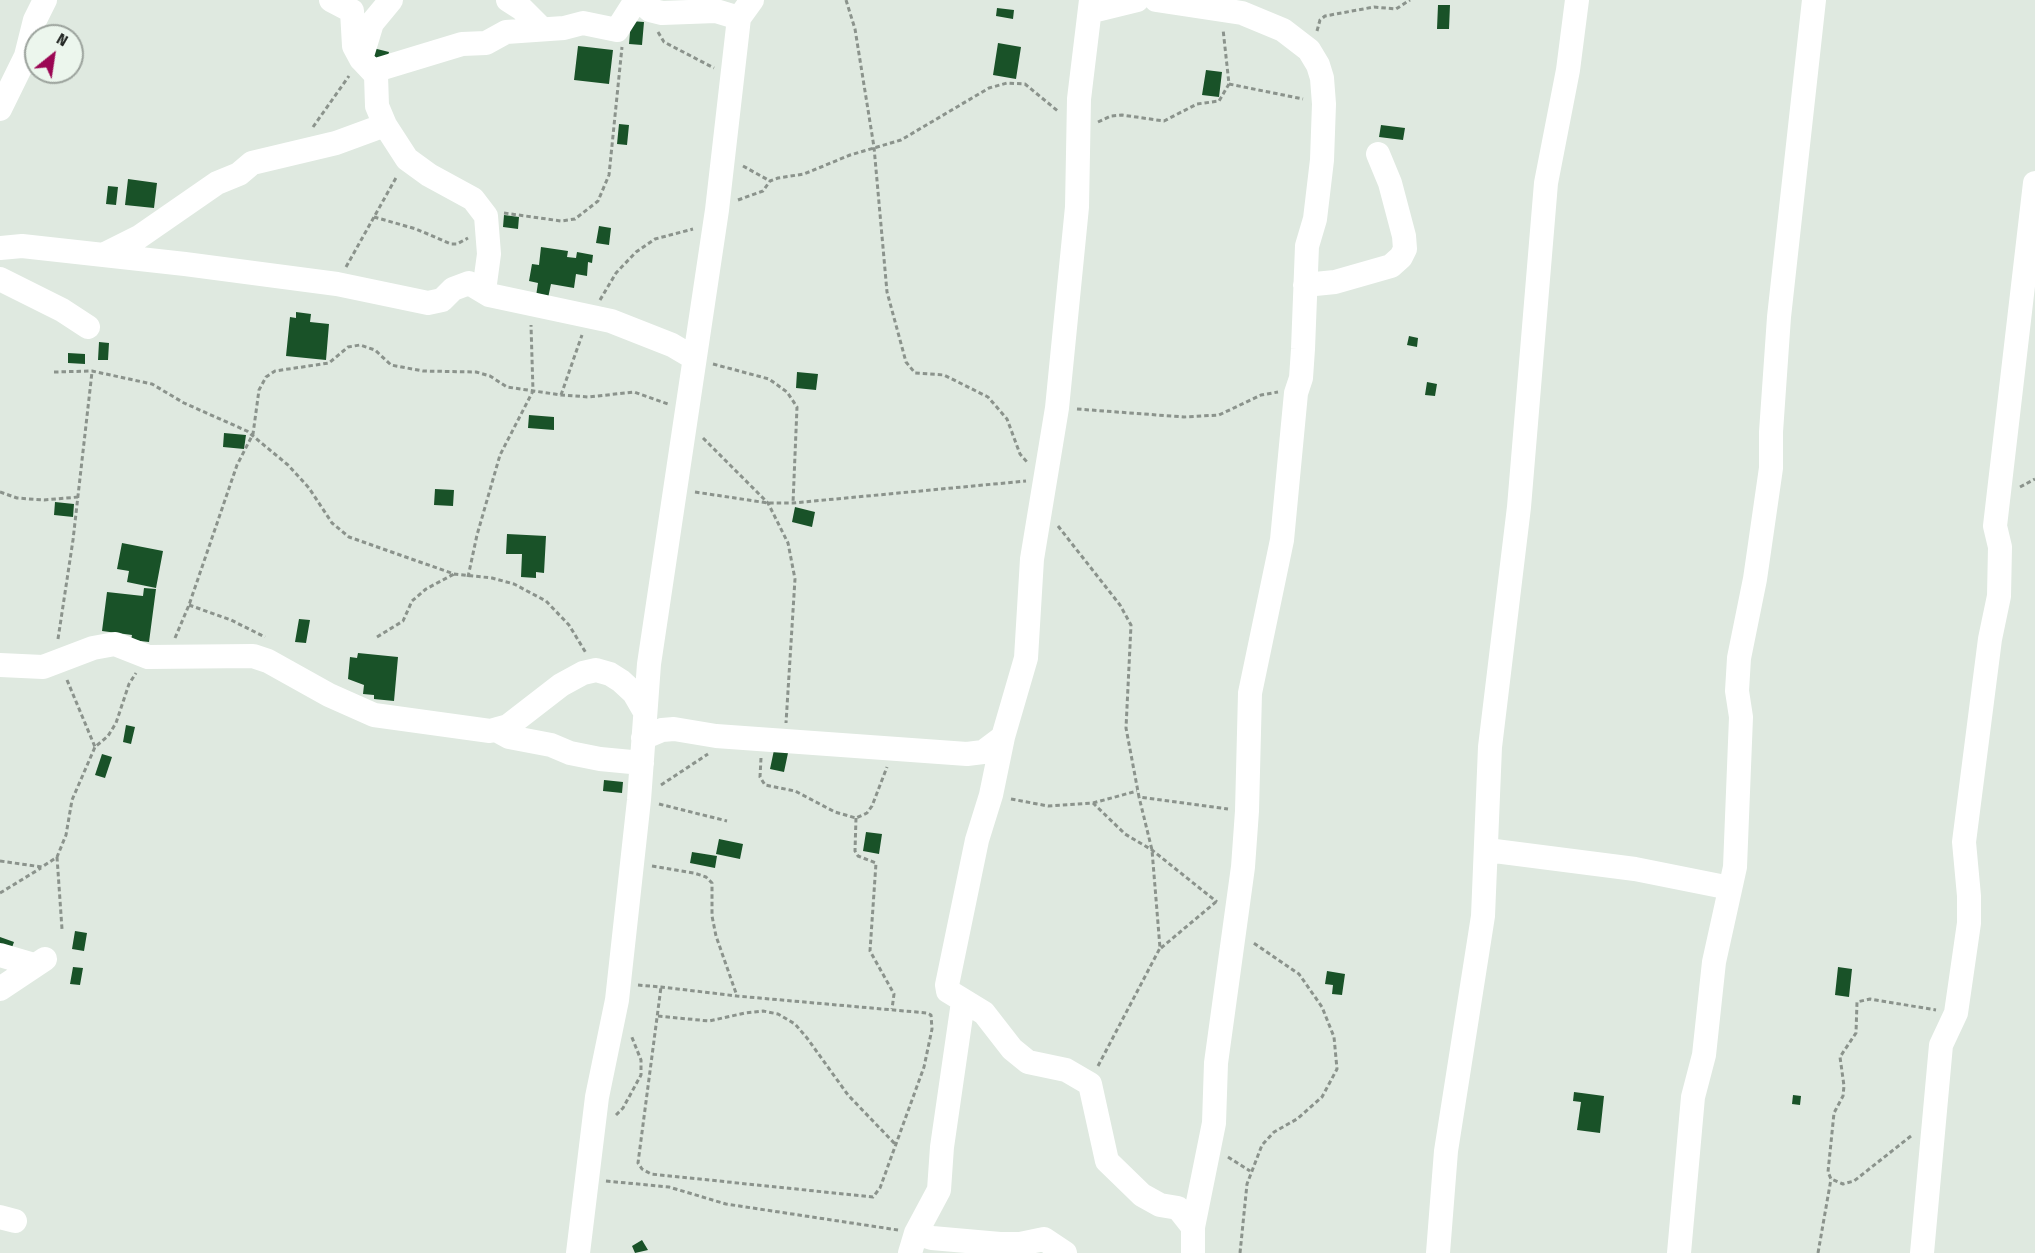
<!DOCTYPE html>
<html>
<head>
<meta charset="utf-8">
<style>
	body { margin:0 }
	#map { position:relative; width:2035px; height:1253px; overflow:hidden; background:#dfe9e0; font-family:"Fira Sans Condensed",sans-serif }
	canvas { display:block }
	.north { position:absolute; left:24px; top:24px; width:60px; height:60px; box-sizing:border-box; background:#ecf6ed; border:2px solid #9ba29c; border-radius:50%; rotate:30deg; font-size:16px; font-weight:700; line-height:24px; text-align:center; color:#212522 }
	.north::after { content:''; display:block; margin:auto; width:21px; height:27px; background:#9b0653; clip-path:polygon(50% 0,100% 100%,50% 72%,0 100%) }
</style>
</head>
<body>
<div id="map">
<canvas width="2035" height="1253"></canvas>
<div class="north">N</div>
</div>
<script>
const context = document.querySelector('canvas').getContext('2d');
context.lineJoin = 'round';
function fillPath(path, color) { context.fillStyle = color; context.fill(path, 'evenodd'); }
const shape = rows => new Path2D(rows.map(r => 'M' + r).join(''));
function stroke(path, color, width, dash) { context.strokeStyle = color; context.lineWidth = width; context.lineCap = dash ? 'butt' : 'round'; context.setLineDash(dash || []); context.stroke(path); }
const building = shape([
	[1438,5,1450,5,1449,29,1437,29],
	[997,8,1014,10,1013,19,996,16],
	[631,21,644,22,642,45,629,44],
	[998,43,1021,47,1016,79,993,75],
	[578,46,613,50,609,84,574,80],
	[369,47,389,52,387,61,367,56],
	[1206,70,1222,72,1219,97,1202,95],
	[619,124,629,125,627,145,617,144],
	[1381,125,1405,128,1403,140,1379,137],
	[128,179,157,183,154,208,125,205],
	[108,186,118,187,116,205,106,204],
	[504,215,519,217,518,229,503,227],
	[599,226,611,228,609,245,596,243],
	[541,247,568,251,567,257,576,258,577,252,593,255,592,263,588,262,587,276,576,274,574,288,551,284,548,298,536,296,538,283,529,281,532,264,539,265],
	[296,312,311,314,310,322,329,324,326,360,286,356,290,317,296,318],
	[1409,336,1418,338,1417,347,1407,345],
	[99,342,109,343,108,360,98,360],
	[68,353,85,354,85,364,68,363],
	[797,372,818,374,816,390,796,388],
	[1427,382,1437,384,1435,396,1425,395],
	[529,415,554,417,554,430,528,428],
	[224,433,246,435,244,449,223,447],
	[435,489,454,490,453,506,434,505],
	[55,502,74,504,73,517,54,515],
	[795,507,815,512,812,527,792,522],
	[507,534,546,536,544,573,536,572,536,578,521,577,522,554,506,554],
	[122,543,163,551,156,588,127,582,129,571,117,569],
	[144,588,156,589,149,642,131,640,132,635,102,631,107,592,143,596],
	[299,619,310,620,306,643,295,642],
	[358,653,398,657,394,701,374,699,374,695,363,694,364,685,348,679,350,657,357,658],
	[126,725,135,727,131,744,123,742],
	[774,750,788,753,784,772,770,769],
	[102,754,112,757,105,778,95,775],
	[604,780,623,782,622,793,603,791],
	[866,832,882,834,879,854,863,851],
	[719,839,743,844,740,859,716,854],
	[692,852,717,856,715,868,690,863],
	[75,931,87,933,84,951,72,949],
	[0,937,14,942,10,953,0,950],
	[73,967,83,968,80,985,70,984],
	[1838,967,1852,969,1849,997,1835,995],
	[1327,971,1345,974,1342,995,1332,994,1333,985,1325,984],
	[1574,1092,1604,1096,1600,1133,1577,1130,1581,1102,1573,1101],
	[1793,1095,1801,1096,1800,1105,1792,1104],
	[642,1240,648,1250,635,1253,632,1246]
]);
const path = shape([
	[846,0,855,29,874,147,887,292,906,362,915,373,944,375,988,397,1007,419,1020,454,1027,462],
	[1317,31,1320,20,1325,16,1374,7,1396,9,1410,0],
	[658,32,664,42,714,68],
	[1229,84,1303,99],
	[1098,122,1111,116,1122,115,1164,121,1197,104,1219,101,1229,84,1223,29],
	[313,127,349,76],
	[743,166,770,181],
	[738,200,763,191,770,181,778,178,804,174,850,155,901,140,989,88,1007,83,1025,84,1059,112],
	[504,213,561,221,575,219,598,201,609,175,622,47],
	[374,217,416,229,451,244,457,244,468,238],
	[346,267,397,176],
	[600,300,616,273,636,252,655,239,693,229],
	[713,364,769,379,787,392,797,407,793,503],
	[54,372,92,371,152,384,184,403,247,431,288,465,309,488,332,523,349,537,454,574,492,578,514,584,546,601,569,625,586,653],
	[561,395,582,335],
	[1077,409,1184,417,1219,415,1261,395,1278,392],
	[703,438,768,503,788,543,795,579,786,723],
	[2020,487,2035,479],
	[0,492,17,498,44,500,78,497],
	[695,492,768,503,793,503,1026,481],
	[1058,526,1120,605,1131,625,1126,728,1139,797,1228,809],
	[468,577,477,535,500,455,533,391,531,325],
	[189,605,231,620,265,637],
	[377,637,403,621,412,601,426,589,454,574],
	[175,638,189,605,237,465,253,434,259,390,266,377,275,371,329,363,348,347,360,345,375,350,391,365,423,371,476,372,490,376,507,387,561,395,589,397,634,392,668,404],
	[58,639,73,540,92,372],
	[67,680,95,747],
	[761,758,760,777,765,785,795,791,835,812,856,818,867,813,872,806,887,767],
	[661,785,708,754],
	[1011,799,1048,806,1093,803,1125,834,1152,850,1217,902],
	[1093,803,1137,791],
	[659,804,727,821],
	[856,818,855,851,858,856,876,863,870,951,894,994,892,1009],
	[57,857,62,929],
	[0,861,42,867,57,857,66,835,72,800,95,747,108,736,116,723,129,684,136,673],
	[652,866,694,873,706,877,712,883,712,916,716,936,737,996],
	[0,893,41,868],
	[1161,948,1217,901],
	[638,985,661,987,737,996,927,1013,931,1015,932,1029,924,1067,880,1188,873,1197,651,1174,642,1169,638,1163,661,987],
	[658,1016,709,1021,745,1013,763,1011,778,1014,795,1024,807,1038,848,1095,896,1145],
	[1098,1066,1160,948,1152,850,1139,797],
	[616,1115,623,1108,641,1075,641,1060,631,1035],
	[1911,1136,1854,1181,1843,1184,1831,1179,1828,1172,1834,1113,1843,1096,1844,1086,1840,1057,1856,1033,1857,1002,1870,999,1936,1010],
	[1228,1157,1250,1171],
	[606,1181,669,1187,726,1204,898,1230],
	[1240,1253,1247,1184,1262,1145,1274,1132,1297,1119,1322,1097,1337,1069,1334,1037,1322,1007,1299,974,1252,942],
	[1818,1253,1831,1179]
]);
const minor = shape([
	[331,0,352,11,354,46,361,59,376,75,377,106,385,125],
	[508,0,522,9,541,28],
	[639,0,650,10,662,13,716,11,739,18],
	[1156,0,1242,13,1283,30,1309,50,1318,65,1322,78,1324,104,1322,160,1315,219,1307,246,1303,349,1301,378,1296,393,1282,540,1250,693,1247,811,1243,867,1216,1063,1214,1123,1193,1227,1193,1253],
	[1092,11,1137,0],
	[361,59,372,23,391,0],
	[373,71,462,44,486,43,506,32,564,28,583,23,617,30,636,0],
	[0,109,26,56,35,20,45,0],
	[0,248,22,246,185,264,337,284,428,303,442,300,453,289,469,283,489,295,611,321,672,345,694,358],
	[105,254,139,237,217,183,239,174,252,163,336,143,385,125,407,159,429,175,473,199,486,216,489,254,484,291],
	[0,279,62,310,88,327],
	[1305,285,1335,282,1391,266,1401,257,1405,249,1404,236,1390,183,1378,154],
	[0,665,43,667,93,648,115,644,148,657,253,656,268,661,329,695,374,715,490,731,508,726,561,685,583,673,596,670,610,674,621,681,634,693,645,712],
	[498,731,509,737,551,745,570,753,600,759,642,763],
	[1003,737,991,795,977,840,947,985,948,991,984,1013,1012,1049,1028,1062,1066,1070,1090,1084,1107,1161,1142,1195,1160,1205,1178,1208,1193,1227],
	[643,738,662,730,674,729,716,736,967,754,983,752,1003,737,1026,658,1032,559,1057,408,1077,207,1079,99,1091,0],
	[1487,850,1635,869,1730,888],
	[0,955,34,965],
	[0,989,45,959],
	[0,1217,15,1221],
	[916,1233,932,1238,1000,1244,1020,1244,1044,1239,1065,1253],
	[578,1253,597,1097,617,1000,639,800,649,664,717,210,739,18,752,0],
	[910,1253,916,1233,939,1190,942,1147,963,1002],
	[1438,1253,1446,1151,1483,916,1490,747,1519,507,1546,183,1568,70,1577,0],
	[1679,1253,1693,1097,1704,1055,1714,962,1735,867,1741,717,1737,691,1739,658,1755,579,1771,468,1771,432,1779,317,1814,0],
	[1922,1253,1941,1045,1956,1013,1969,923,1969,896,1964,842,1990,639,1999,596,2000,547,1995,526,2035,183]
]);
fillPath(building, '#195228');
stroke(path, '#8b938c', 3, [4.5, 3]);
stroke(minor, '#fff', 24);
</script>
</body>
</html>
